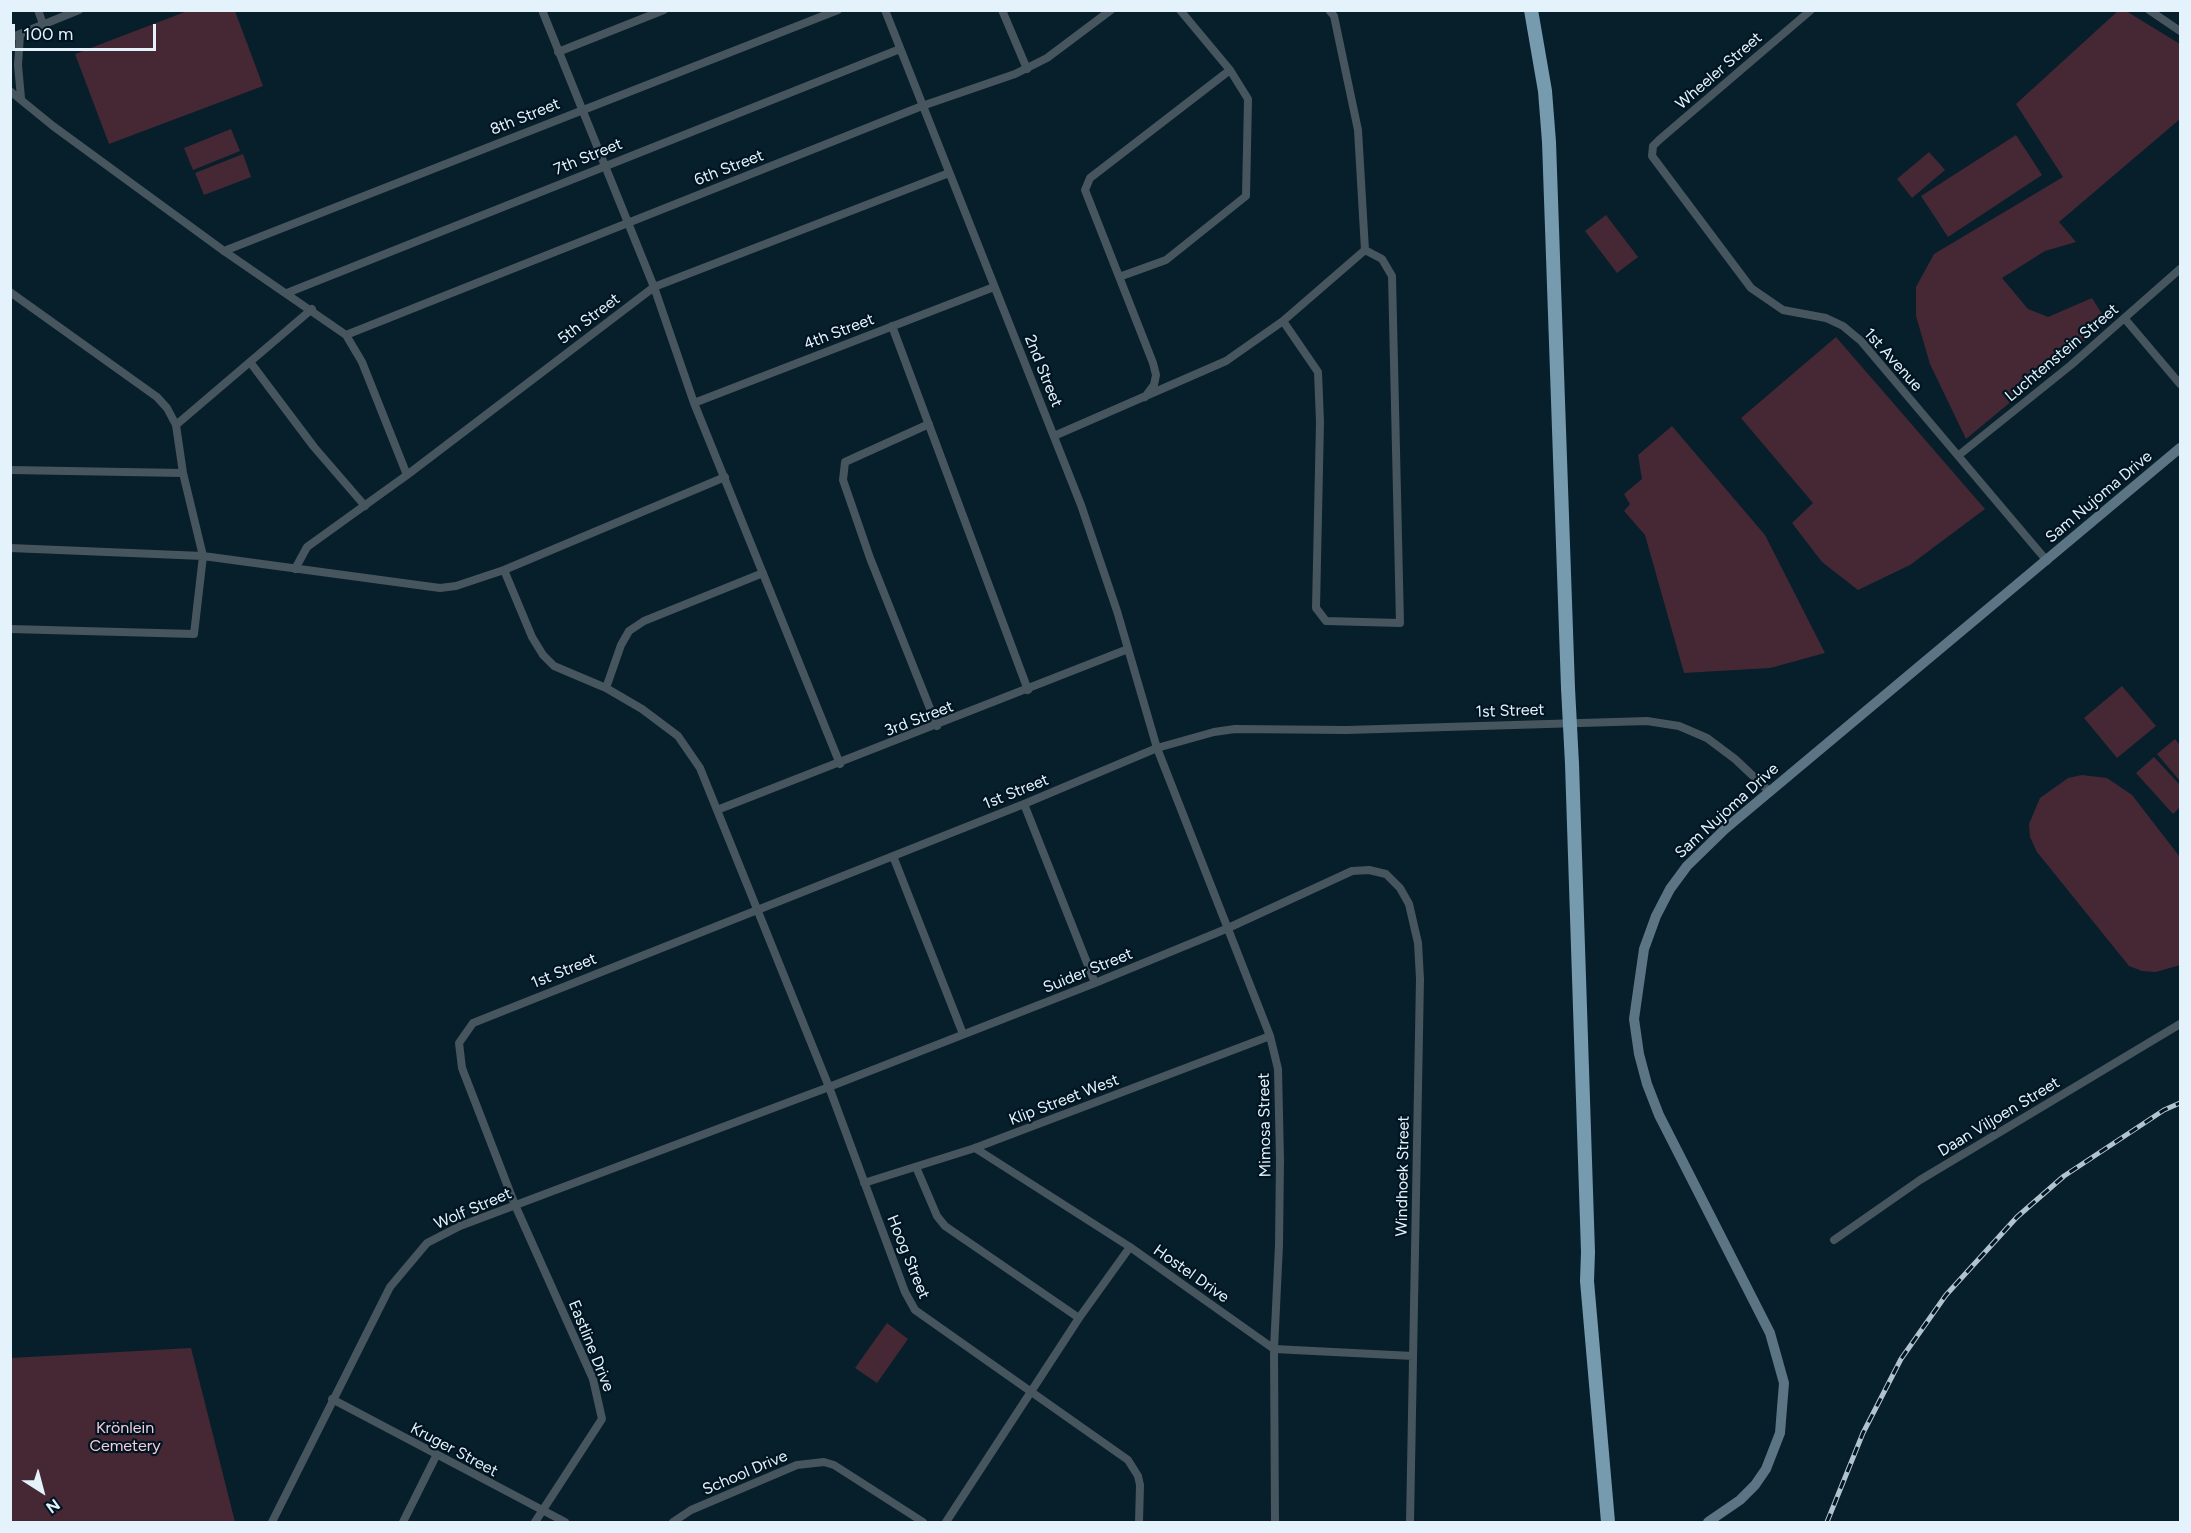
<!DOCTYPE html>
<html>
<head>
<meta charset="utf-8">
<style>
	body { margin:0 }
	#map { position:relative; width:2191px; height:1533px; overflow:hidden; background:#061f2b; font-family:Figtree,sans-serif }
	canvas { display:block }
	.frame { position:absolute; inset:0; border:12px solid #e3f2fb; pointer-events:none }
	.north { position:absolute; left:12px; top:1461px; width:60px; height:60px; -webkit-text-stroke:4px #001521; paint-order:stroke; rotate:144deg; font-size:16px; font-weight:700; line-height:24px; text-align:center; color:#e3f2fb }
	.north::after { content:''; display:block; margin:auto; width:21px; height:27px; background:#e3f2fb; clip-path:polygon(50% 0,100% 100%,50% 72%,0 100%) }
	.scale { position:absolute; left:12px; top:24px; width:144px; height:27px; box-sizing:border-box; border:3px solid #e3f2fb; border-top:0; padding-left:8px; font-size:18px; line-height:21px; white-space:nowrap; color:#e3f2fb; -webkit-text-stroke:4px #001521; paint-order:stroke }
</style>
</head>
<body>
<div id="map">
<canvas width="2191" height="1533"></canvas>
<div class="frame"></div>
<div class="north">N</div>
<div class="scale">100 m</div>
</div>
<script>
const context = document.querySelector('canvas').getContext('2d');
context.lineJoin = 'round';
function fillPath(path, color) { context.fillStyle = color; context.fill(path, 'evenodd'); }
const shape = rows => new Path2D(rows.map(r => 'M' + r).join(''));
function stroke(path, color, width, dash) { context.strokeStyle = color; context.lineWidth = width; context.lineCap = dash ? 'butt' : 'round'; context.setLineDash(dash || []); context.stroke(path); }
function write(font, color, halo, rows, align = 'center') {
  context.font = font + ' Figtree,sans-serif'; context.lineWidth = 4.5; context.setLineDash([]); context.textBaseline = 'middle'; context.strokeStyle = halo; context.fillStyle = color; for (const [text, x, y, turn = 0] of rows) {
    context.save(); context.translate(x, y); context.rotate((+turn || 0) * Math.PI / 180); context.textAlign = isNaN(turn) ? turn : align; if (halo) context.strokeText(text, 0, 0); context.fillText(text, 0, 0); context.restore();
  }
}
const green = shape([
	[190,10,235,11,263,86,109,144,75,54],
	[2119,10,2126,11,2180,44,2180,119,2059,222,2076,242,2045,251,2002,278,2028,309,2048,317,2092,298,2107,322,1966,439,1930,364,1916,316,1916,287,1934,254,2063,177,2016,104],
	[231,129,240,151,193,170,184,148],
	[2016,135,2042,175,1948,237,1921,196],
	[1929,152,1945,170,1912,198,1897,179],
	[243,154,251,177,204,195,195,173],
	[1606,215,1638,257,1617,273,1585,231],
	[1836,337,1985,509,1910,565,1858,590,1822,562,1792,523,1813,503,1741,418],
	[1672,426,1765,535,1825,653,1770,668,1684,673,1645,535,1624,511,1630,504,1624,494,1642,479,1638,455],
	[2122,686,2156,726,2117,758,2084,718],
	[2175,739,2180,745,2180,781,2157,754],
	[2154,757,2180,785,2180,807,2173,814,2136,773],
	[2082,775,2107,778,2132,795,2180,857,2180,965,2156,972,2142,971,2129,966,2037,852,2030,837,2029,824,2040,798,2068,778],
	[887,1323,908,1339,877,1383,855,1368],
	[191,1348,235,1522,11,1522,11,1358]
]);
const minor = shape([
	[38,10,43,24],
	[542,10,654,287,694,403,840,764],
	[885,10,1081,505,1117,611,1157,748,1270,1036,1278,1069,1280,1160,1279,1245,1274,1349,1275,1522],
	[1002,10,1027,69],
	[1329,10,1334,16,1358,130,1365,250],
	[1811,10,1659,140,1653,146,1652,156,1751,288,1783,310,1826,318,1843,326,1861,341,2047,561],
	[2149,10,2180,31],
	[20,35,18,65,21,98],
	[10,38,79,10],
	[558,52,664,10],
	[10,91,53,126,224,251,346,335,362,362,407,475],
	[224,251,838,10],
	[1119,277,1166,260,1246,196,1248,99,1230,70,1180,10],
	[10,292,157,397,167,408,176,425,183,473,203,556,194,634,10,629],
	[287,293,900,49],
	[2125,319,2180,384],
	[1283,321,1318,372,1320,422,1316,608,1326,621,1400,623,1392,276,1382,259,1365,250],
	[892,326,1028,690],
	[346,335,922,106,1015,74,1047,58,1111,10],
	[250,362,314,447,365,506],
	[1145,397,1154,385,1156,375,1153,363,1085,190,1090,178,1230,70],
	[694,403,994,287],
	[929,424,845,462,843,480,870,558,937,726],
	[176,425,312,309],
	[1054,436,1226,361,1283,321,1365,250],
	[1959,455,2071,365,2180,269],
	[10,470,183,473],
	[10,548,203,556,440,588,456,586,504,570,532,637,543,655,554,666,606,688,642,709,678,736,700,768,829,1087,905,1292,915,1310,1128,1460,1138,1476,1140,1485,1139,1522],
	[295,569,307,547,407,475,654,287,949,173],
	[504,570,725,477],
	[606,688,621,645,629,631,644,621,763,573],
	[1024,804,1095,983],
	[717,810,1128,649],
	[893,856,963,1034],
	[975,1148,1130,1247,1274,1349,1413,1356],
	[916,1167,937,1216,945,1226,1079,1318],
	[864,1183,975,1148,1270,1036],
	[1834,1240,1920,1180,2180,1024],
	[332,1399,565,1522],
	[272,1522,390,1287,427,1243,460,1226,829,1087,1095,983,1226,929,1352,871,1369,870,1386,874,1400,888,1409,904,1418,943,1420,979,1410,1522],
	[403,1522,436,1456],
	[535,1522,602,1419,593,1379,515,1205,462,1068,459,1043,473,1023,1024,804,1157,748,1214,732,1235,729,1347,730,1647,721,1679,726,1707,738,1735,759,1770,792],
	[673,1522,691,1510,797,1465,824,1462,834,1465,923,1522],
	[946,1522,1079,1318,1130,1247]
]);
const secondary = shape([
	[1708,1522,1740,1500,1755,1485,1766,1469,1780,1433,1784,1383,1770,1333,1659,1115,1647,1084,1639,1054,1634,1019,1644,949,1656,916,1670,889,1687,866,1725,829,2180,448]
]);
const trunk = shape([
	[1531,10,1545,91,1549,142,1568,688],
	[1572,764,1588,1252,1587,1281,1608,1522]
]);
const rail = shape([
	[1827,1522,1863,1433,1901,1359,1946,1295,2017,1217,2064,1176,2164,1110,2180,1103]
]);
const trunkBridge = shape([
	[1568,688,1572,764]
]);
const streetNames = [
	["Wheeler Street",1719,71,-41],
	["8th Street",525,117,-22],
	["7th Street",588,157,-22],
	["6th Street",729,168,-21],
	["5th Street",589,319,-37],
	["4th Street",839,332,-21],
	["Luchtenstein Street",2062,353,-40],
	["1st Avenue",1893,360,48],
	["2nd Street",1043,371,68],
	["Sam Nujoma Drive",2099,497,-40],
	["1st Street",1510,711,-2],
	["3rd Street",919,719,-21],
	["1st Street",1016,792,-22],
	["Sam Nujoma Drive",1727,811,-42],
	["1st Street",564,971,-22],
	["Suider Street",1088,971,-22],
	["Klip Street West",1064,1100,-21],
	["Daan Viljoen Street",1999,1117,-31],
	["Mimosa Street",1265,1125,-91],
	["Windhoek Street",1403,1176,-89],
	["Wolf Street",473,1209,-23],
	["Hoog Street",908,1257,68],
	["Hostel Drive",1191,1274,35],
	["Eastline Drive",591,1346,68],
	["Kruger Street",454,1450,28],
	["School Drive",745,1473,-23]
];
const parkNames = [
	["Krönlein",125,1428],
	["Cemetery",125,1446]
];
fillPath(green, '#452834');
stroke(minor, '#46555e', 8);
stroke(secondary, '#5c7584', 10);
stroke(trunk, '#769aae', 14);
stroke(rail, '#b1c3cc', 5);
stroke(rail, '#001521', 3, [9]);
stroke(trunkBridge, '#769aae', 14);
write('16px', '#e3f2fb', '#001521', streetNames);
write('16px', '#f7cddc', '#001521', parkNames);
</script>
</body>
</html>
